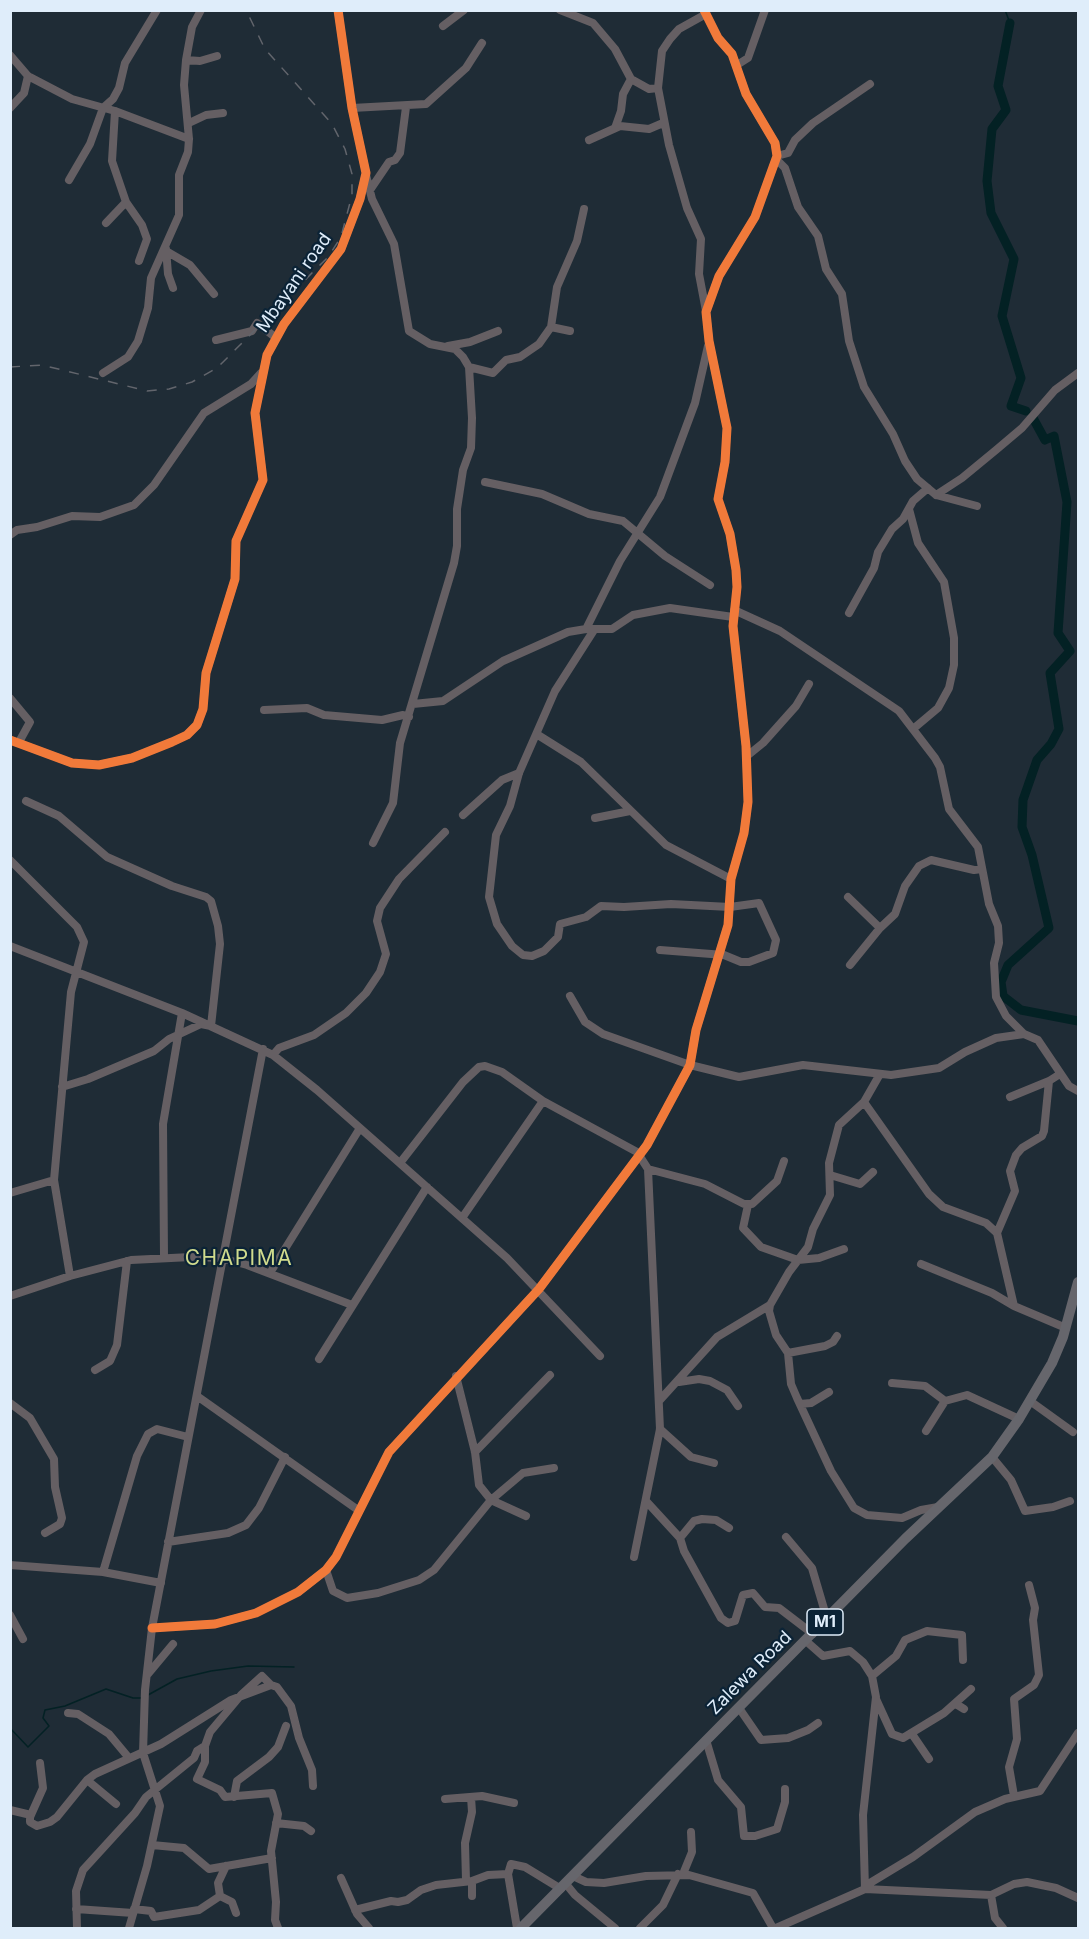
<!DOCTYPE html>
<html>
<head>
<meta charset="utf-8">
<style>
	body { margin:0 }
	#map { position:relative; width:1089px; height:1939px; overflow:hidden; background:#1f2c36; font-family:Inter,sans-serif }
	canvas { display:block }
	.frame { position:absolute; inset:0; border:12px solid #dfedfa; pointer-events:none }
</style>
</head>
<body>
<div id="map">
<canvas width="1089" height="1939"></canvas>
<div class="frame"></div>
</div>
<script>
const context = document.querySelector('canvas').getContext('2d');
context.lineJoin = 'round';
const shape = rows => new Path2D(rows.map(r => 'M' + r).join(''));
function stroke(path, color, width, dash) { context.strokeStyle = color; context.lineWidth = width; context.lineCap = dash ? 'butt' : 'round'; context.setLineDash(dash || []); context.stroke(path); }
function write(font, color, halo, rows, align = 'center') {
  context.font = font + ' Inter,sans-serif'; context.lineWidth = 4.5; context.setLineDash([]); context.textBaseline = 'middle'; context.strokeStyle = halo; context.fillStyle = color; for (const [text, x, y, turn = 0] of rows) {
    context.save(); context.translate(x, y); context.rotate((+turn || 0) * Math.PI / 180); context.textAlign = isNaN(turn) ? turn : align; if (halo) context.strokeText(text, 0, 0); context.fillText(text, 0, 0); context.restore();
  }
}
const stream = shape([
	[1005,10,1010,23],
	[148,1695,177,1679,211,1671,248,1666,294,1667],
	[10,1728,28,1747,49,1726,43,1718,45,1710,65,1706,106,1689,133,1698,141,1698]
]);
const river = shape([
	[1010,23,998,86,1006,110,992,129,987,181,991,213,1014,259,1002,316,1021,378,1011,406,1026,411],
	[1033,418,1045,440,1054,436,1067,502,1058,633,1070,651,1050,673,1059,729,1051,744,1037,760,1023,800,1022,827,1032,855,1049,928,1008,965,1001,982,1003,996,1021,1010,1078,1021]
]);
const minor = shape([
	[560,10,593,23,615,49,631,79,649,89,658,88],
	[443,26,464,10],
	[10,55,28,76,72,99,115,111,189,139],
	[186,60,200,61,217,56],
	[737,65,748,58,765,10],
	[10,108,24,93,28,76],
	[352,108,426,104,466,68,482,43],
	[115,111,112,161,126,202,142,225,147,239,139,261],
	[189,123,206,115,223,113],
	[615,128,621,111,623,94,631,79],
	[589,140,620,126,649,129,663,123],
	[777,156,788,153,795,140,813,123,870,84],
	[777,160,785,168,798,207,818,236,826,269,842,294,849,341,864,387,893,434,905,461,917,479,936,495,977,506],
	[366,175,372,199,394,244,409,331,430,344,455,349,463,357,469,367,472,418,471,448,463,470,457,509,457,546,454,563,400,743,393,803,373,843],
	[69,180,90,144,103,108,113,99,119,88,125,63,157,10],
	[370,190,389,162,395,160,400,153,406,107],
	[106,223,126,202],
	[166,249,168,274,173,288],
	[166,251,190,265,214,294],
	[706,311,699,274,701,239,687,208,669,145,658,88,662,51,670,39,679,29,706,14],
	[551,327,557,287,577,241,584,209],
	[216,340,252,331,257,323,275,337],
	[448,346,470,342,498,331],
	[469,367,493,373,506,360,520,357,539,344,551,327,570,331],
	[103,373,128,357,138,341,148,308,151,278,179,215,179,175,188,152,189,139,184,85,186,60,192,27,201,10],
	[485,482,542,494,589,514,623,521,665,556,710,585],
	[936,495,962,478,996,450,1022,428,1055,390,1078,373],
	[909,509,918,543,944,582,954,638,954,665,949,688,938,708,913,729],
	[10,535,17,530,37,527,72,516,100,517,134,505,154,485,204,413,251,384,261,373],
	[734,610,780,631,899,711,935,758,940,767,949,809,978,847,989,904,998,926,999,943,994,963,996,997,1006,1016,1024,1034],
	[849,613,874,568,878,552,892,529,903,519,913,501,928,488],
	[586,629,620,561,660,497,695,403,708,346],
	[594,630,555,691,519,773,510,806,496,835,489,897,497,924,512,946,523,955,532,956,544,951,558,937,560,924,586,917,601,906,624,907,671,904,730,907,759,903,776,940,773,953,749,962,741,962,724,955,660,950],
	[10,698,30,722,19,742],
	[413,704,443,701,503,661,568,632,586,629,612,629,633,615,670,608,733,617],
	[264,710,307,708,324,715,382,720,403,715,409,717],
	[538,735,581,762,666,845,731,879],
	[10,740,72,763,99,765,132,758,172,742,187,735,197,725,203,709,206,673,235,579,236,541,263,480,255,413,267,355,284,324,341,249,360,199,366,173,352,108,338,10],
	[747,756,763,743,796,706,809,684],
	[26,801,59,816,107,857,172,886,206,897,211,901,218,926,220,944,211,1026,201,1024,169,1039,154,1051,88,1079,62,1087],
	[463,815,502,780,519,773],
	[595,818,630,811],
	[10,860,77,927,84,942,71,992,54,1180,70,1276],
	[848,897,880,928],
	[10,946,182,1013,273,1055,317,1090,507,1258,600,1356],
	[850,965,880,928,895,914,905,886,919,866,931,860,974,870,982,869],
	[570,996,585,1022,603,1034,690,1065,739,1077,803,1065,891,1075,939,1068,965,1052,996,1038,1024,1034,1038,1040,1069,1086,1078,1091],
	[273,1055,279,1048,314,1035,346,1013,366,993,380,972,386,954,377,921,380,908,399,879,445,832],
	[880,1074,864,1102,839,1125,829,1163,830,1195,813,1229,808,1247,789,1272,770,1305,769,1311,776,1335,788,1353,791,1384,797,1398,831,1471,854,1508,867,1515,902,1518,921,1510,938,1507],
	[1010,1097,1049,1081,1060,1074],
	[864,1102,929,1194,943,1207,986,1223,997,1233,1014,1306,1066,1328],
	[400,1163,463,1082,479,1067,485,1066,502,1072,543,1101,637,1152,648,1169,705,1184,744,1204,752,1204,777,1181,784,1161],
	[830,1175,860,1184,873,1172],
	[10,1193,54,1180],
	[748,1205,743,1228,761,1247,798,1260,819,1258,844,1249],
	[462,1218,543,1101],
	[997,1233,1015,1191,1010,1171,1016,1155,1022,1148,1042,1136,1044,1131,1049,1081],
	[164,1257,163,1124,182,1013],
	[921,1264,992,1293,1014,1306],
	[270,1273,360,1128],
	[10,1296,70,1276,131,1260,191,1257,221,1258,247,1265,352,1305],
	[788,1353,825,1346,833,1342,837,1336],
	[319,1359,427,1187],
	[95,1370,110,1361,117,1345,127,1261],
	[456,1376,475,1452,479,1485,491,1500,526,1516],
	[679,1382,699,1379,710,1381,727,1390,738,1406],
	[892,1383,925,1386,945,1401],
	[197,1396,358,1510],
	[659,1401,717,1337,770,1305],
	[1030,1401,1073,1432],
	[10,1403,30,1418,54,1459,55,1487,62,1518,60,1524,45,1533],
	[800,1404,811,1403,829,1392],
	[660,1429,691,1457,714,1463],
	[926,1431,945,1401,967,1395,1019,1419],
	[475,1452,550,1375],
	[992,1457,1011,1480,1025,1511,1053,1507,1070,1501],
	[646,1501,680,1538,684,1551,721,1618,728,1623,735,1621,743,1595,753,1593,765,1607,779,1608,813,1634],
	[786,1537,812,1568,827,1619],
	[680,1538,694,1521,702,1519,716,1520,729,1528],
	[168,1542,228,1533,246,1525,259,1508,285,1457],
	[634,1557,660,1429,648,1169],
	[10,1565,103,1572,161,1583],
	[326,1570,333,1591,347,1598,378,1593,419,1580,434,1570,491,1500,523,1473,554,1468],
	[103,1572,137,1456,148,1434,157,1429,188,1437],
	[10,1615,23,1639],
	[152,1628,215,1624,256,1613,298,1592,326,1570,336,1557,389,1452,539,1289,647,1145,690,1065,696,1030,728,925,731,879,744,833,748,802,746,746,733,626,737,587,736,570,730,534,718,499,725,462,727,428,709,341,706,312,719,276,755,217,777,156,775,143,746,94,732,54,718,38,704,10],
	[806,1641,823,1656,850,1651,863,1662,872,1676,876,1697,863,1815,865,1889],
	[148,1674,173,1644],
	[872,1676,896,1656,905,1640,927,1631,962,1635,963,1660],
	[271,1685,262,1676,241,1695,210,1732,205,1746,205,1762,197,1779,220,1790,225,1797,272,1793,278,1814,271,1851,276,1902,275,1920,278,1928],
	[876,1699,892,1734,903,1738,944,1713,971,1689],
	[956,1704,964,1709],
	[739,1708,761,1740,788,1738,808,1730,818,1723],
	[68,1713,78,1714,109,1734,129,1758],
	[912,1734,929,1759],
	[706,1740,718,1780,741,1807,744,1836,755,1836,777,1829,785,1802,785,1789],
	[40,1763,43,1788,30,1817,30,1822,37,1826,50,1822,57,1817,87,1780,95,1774,161,1744,231,1700,271,1685,277,1687,291,1706,299,1738,312,1770,313,1786],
	[87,1780,116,1804],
	[1014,1796,1009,1767,1017,1739,1014,1699,1034,1685,1039,1675,1033,1620,1035,1608,1029,1585],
	[234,1797,237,1781,269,1757,278,1747,286,1726],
	[445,1799,482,1796,514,1803],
	[10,1810,31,1815],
	[276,1823,304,1826,311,1831],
	[152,1845,184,1848,209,1869,272,1858],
	[683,1874,692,1852,691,1832],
	[573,1876,586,1882,604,1883,646,1876,689,1875,753,1893,773,1928],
	[341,1878,357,1914,369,1928],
	[466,1881,465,1843,472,1812,471,1797],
	[566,1884,575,1895,615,1928],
	[865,1886,913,1857,975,1812,1005,1799,1040,1791,1078,1733],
	[991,1895,995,1918,1003,1928],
	[220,1896,232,1902,236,1913],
	[472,1896,472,1881,488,1875,508,1874],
	[76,1909,133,1913],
	[134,1909,151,1911,154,1917,199,1910,220,1896,218,1883,226,1866],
	[355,1910,391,1901,398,1902,407,1900,421,1890,436,1885,472,1881],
	[77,1928,76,1891,83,1870,135,1813,146,1797,194,1758,197,1751,205,1746],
	[129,1928,147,1866,160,1806,143,1753,145,1690,152,1628,263,1049],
	[517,1928,508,1874,511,1864,525,1867,561,1889],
	[640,1928,663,1905,678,1874],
	[776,1928,865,1889,991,1895,1014,1884,1027,1882,1056,1888,1078,1898]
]);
const highway = shape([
	[521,1928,905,1539,992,1457,1019,1419,1052,1363,1063,1337,1078,1282]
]);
const rail = shape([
	[10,367,42,365,147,391,169,389,192,382,217,368,328,257,341,237,352,195,352,174,345,149,332,124,265,49,246,10]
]);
const cycleway = shape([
	[10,740,72,763,99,765,132,758,172,742,187,735,197,725,203,709,206,673,235,579,236,541,263,480,255,413,267,355,284,324,341,249,360,199,366,173,352,108,338,10],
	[152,1628,215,1624,256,1613,298,1592,326,1570,336,1557,389,1452,539,1289,647,1145,690,1065,696,1030,728,925,731,879,744,833,748,802,746,746,733,626,737,587,736,570,730,534,718,499,725,462,727,428,709,341,706,312,719,276,755,217,777,156,775,143,746,94,732,54,718,38,704,10]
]);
const shields = [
	[825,1622,36]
];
const shieldNames = [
	["M1",825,1622]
];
const streetNames = [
	["Mbayani road",294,283,-55],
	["Zalewa Road",750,1673,-45]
];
const quarterNames = [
	["CHAPIMA",239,1259]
];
stroke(stream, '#032124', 1.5);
stroke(river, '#032124', 9);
stroke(minor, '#655f63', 8);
stroke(highway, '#66666c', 10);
stroke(rail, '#62656c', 1.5, [10, 10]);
stroke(cycleway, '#f17a3a', 9);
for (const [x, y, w] of shields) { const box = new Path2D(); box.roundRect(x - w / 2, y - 13, w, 26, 4.5); context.fillStyle = '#0b2336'; context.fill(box); stroke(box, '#dfedfa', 1.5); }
write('bold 16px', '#dfedfa', null, shieldNames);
write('18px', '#dfedfa', '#0b2336', streetNames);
context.letterSpacing = '1.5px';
write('21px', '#d0db8d', '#0b2336', quarterNames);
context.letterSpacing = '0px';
</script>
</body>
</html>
